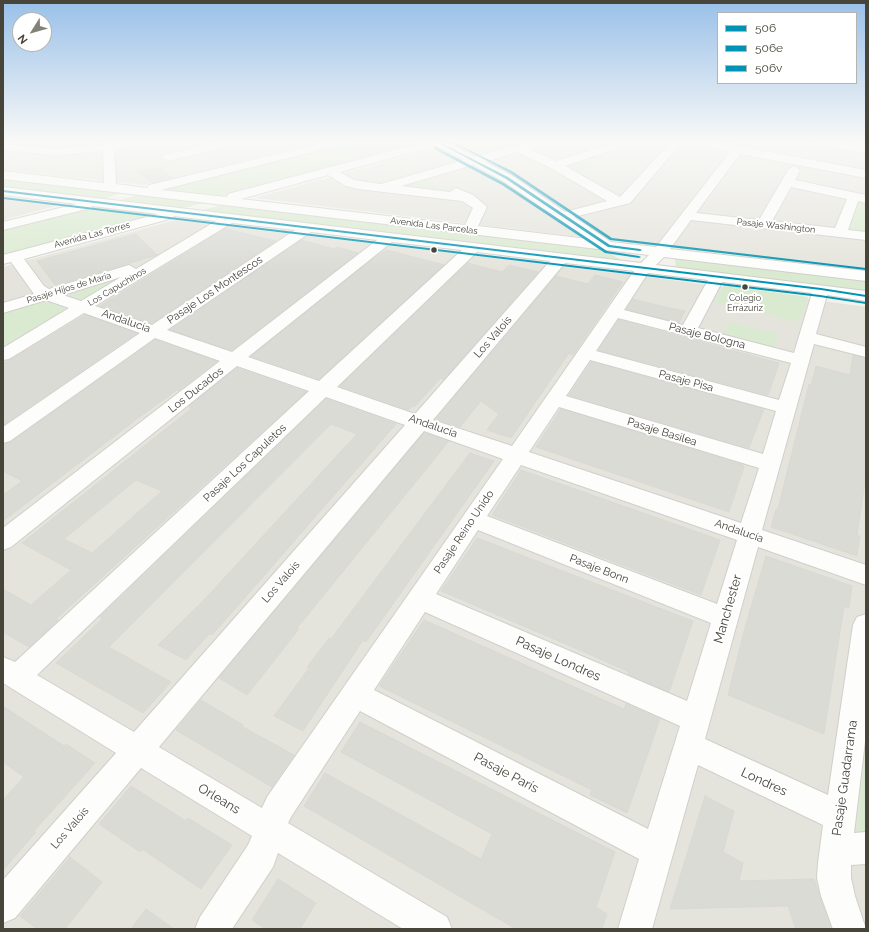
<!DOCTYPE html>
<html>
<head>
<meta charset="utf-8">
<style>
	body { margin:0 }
	#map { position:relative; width:869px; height:932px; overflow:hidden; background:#f2f2ed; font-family:Raleway,sans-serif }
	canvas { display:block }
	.frame { position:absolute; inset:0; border:4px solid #47453a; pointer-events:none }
	.legend { position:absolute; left:717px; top:12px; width:140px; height:72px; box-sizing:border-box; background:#fff; border:1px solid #b5b5b0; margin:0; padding:5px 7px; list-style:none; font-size:12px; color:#47453a }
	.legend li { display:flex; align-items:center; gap:8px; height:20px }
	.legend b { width:20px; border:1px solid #b5b5b0 }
	.north { position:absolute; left:12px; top:12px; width:40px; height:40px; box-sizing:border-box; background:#fff; border:1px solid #b5b5b0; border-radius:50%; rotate:233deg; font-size:11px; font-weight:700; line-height:16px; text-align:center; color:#47453a }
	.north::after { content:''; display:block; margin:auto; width:14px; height:18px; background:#838279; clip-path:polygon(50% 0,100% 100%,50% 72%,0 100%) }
</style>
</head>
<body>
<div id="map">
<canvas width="869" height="932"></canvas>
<div class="frame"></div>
<ul class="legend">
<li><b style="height:5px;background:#0093b3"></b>506</li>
<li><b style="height:5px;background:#0093b3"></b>506e</li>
<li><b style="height:5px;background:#0093b3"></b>506v</li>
</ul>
<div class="north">N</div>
</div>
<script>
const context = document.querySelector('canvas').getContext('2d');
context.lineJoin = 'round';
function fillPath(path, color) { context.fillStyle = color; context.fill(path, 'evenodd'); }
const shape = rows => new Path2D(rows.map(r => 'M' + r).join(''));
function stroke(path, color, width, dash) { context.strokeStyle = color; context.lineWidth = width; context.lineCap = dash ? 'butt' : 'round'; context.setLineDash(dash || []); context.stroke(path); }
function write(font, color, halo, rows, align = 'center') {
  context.font = font + ' Raleway,sans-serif'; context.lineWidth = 4; context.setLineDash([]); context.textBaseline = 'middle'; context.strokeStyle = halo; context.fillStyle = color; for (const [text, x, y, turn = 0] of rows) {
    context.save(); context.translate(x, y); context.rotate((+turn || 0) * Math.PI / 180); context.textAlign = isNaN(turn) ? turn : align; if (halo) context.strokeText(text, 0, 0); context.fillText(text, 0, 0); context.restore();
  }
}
const residential = shape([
	[3,142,322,142,145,185,3,170],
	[458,142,866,142,866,271,254,198],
	[3,198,59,205,3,220],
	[176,220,629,274,866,307,866,929,3,929,3,267]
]);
const green = shape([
	[352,142,426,142,228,196,158,190],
	[611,149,579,174,561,165],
	[424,178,455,195,389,188],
	[3,179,121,193,103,199,3,187],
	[143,194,207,202,177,210,115,201],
	[859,200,866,202,866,233,848,230],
	[225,204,605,250,624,262,200,211],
	[100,205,159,213,3,255,3,230],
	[675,258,866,280,866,293,676,269],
	[135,269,85,299,63,292],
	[724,285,808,297,799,322,714,302],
	[40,299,65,307,64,311,3,348,3,310],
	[729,322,779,334,775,347,724,334],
	[866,747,866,833,856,833]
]);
const building = shape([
	[160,168,173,178,153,183,137,171,160,168],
	[225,229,276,241,152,323,100,306,225,229],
	[136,234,157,255,55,285,37,261,136,234],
	[301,240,334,249,337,247,358,253,232,350,170,330,301,240],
	[387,250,444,265,319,379,251,356,375,257,387,250],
	[468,263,502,272,509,265,538,272,443,380,441,378,414,407,412,406,409,410,340,386,468,263],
	[595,275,623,282,573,355,569,353,511,438,487,430,499,414,481,401,460,427,436,419,556,276,588,284,595,275],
	[633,299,665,307,685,311,679,323,626,309,633,299],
	[85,315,137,333,3,425,3,364,85,315],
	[619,320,779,363,768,395,598,350,619,320],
	[155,340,217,361,178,391,177,390,138,418,3,521,3,495,22,481,3,471,3,444,11,442,155,340],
	[853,355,866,358,866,475,857,535,860,536,857,556,771,527,776,509,778,509,809,384,811,385,816,366,850,375,853,355],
	[591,362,764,409,749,448,569,395,591,362],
	[237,368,306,392,56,619,58,620,29,647,3,632,3,589,31,605,71,570,22,543,191,409,189,406,237,368],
	[136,480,162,491,92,553,64,539,136,480],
	[326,399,396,424,242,601,212,635,209,634,186,660,158,645,203,601,357,434,331,424,109,647,171,682,143,713,56,663,102,619,100,617,326,399],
	[561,409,743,465,744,467,729,512,536,447,561,409],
	[424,433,449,441,297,628,299,629,247,695,219,678,424,433],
	[470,453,494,461,366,642,363,640,303,731,274,716,309,668,307,667,329,638,331,639,470,453],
	[521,470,720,540,701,595,492,515,521,470],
	[477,538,693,621,669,692,628,674,629,672,582,651,441,591,477,538],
	[766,556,852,586,849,608,844,606,824,734,728,695,746,624,766,556],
	[424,620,624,709,626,704,660,719,627,813,590,795,592,790,379,686,424,620],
	[201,700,243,725,243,727,294,755,272,787,176,730,201,700],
	[3,706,64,746,66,744,95,763,34,831,36,832,3,870,3,800,24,777,3,762,3,706],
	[360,722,615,852,596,907,607,914,602,929,516,929,304,806,325,773,481,859,492,834,341,752,360,722],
	[131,786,186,821,188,818,232,845,201,889,142,849,140,852,99,824,131,786],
	[705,796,734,811,723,852,743,863,739,881,814,879,831,929,796,929,788,906,670,909,705,796],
	[70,857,102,882,65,929,37,929,20,916,70,857],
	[278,879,316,903,300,929,266,929,252,920,278,879],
	[146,909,174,929,131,929,146,909]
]);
const minor = shape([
	[103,142,157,142,156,144,152,145,114,149,116,184,147,188,149,185,327,142,345,142,343,144,161,190,227,197,228,194,425,142,446,142,475,157,528,142,544,142,543,144,529,149,556,161,616,142,631,142,630,144,565,166,620,197,671,142,682,142,630,203,574,217,611,242,656,247,730,152,694,144,693,142,714,142,738,146,866,170,866,178,740,154,696,213,759,220,788,170,794,166,800,170,795,180,866,195,866,203,858,201,848,230,866,232,866,240,691,220,670,249,866,271,866,281,664,257,656,265,866,291,866,301,827,295,816,334,866,347,866,357,814,344,762,530,866,565,866,585,758,547,705,739,828,795,853,625,857,617,866,614,866,733,854,833,866,832,866,864,851,865,851,878,855,896,866,929,833,929,821,896,817,878,818,863,823,825,698,765,652,929,618,929,639,859,360,711,291,817,288,823,447,917,452,929,403,929,278,853,273,867,232,929,195,929,200,917,248,845,252,836,141,768,15,918,3,923,3,880,116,753,3,683,3,657,15,662,309,391,237,366,11,547,3,550,3,528,220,361,155,338,10,441,3,443,3,427,140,333,84,313,9,359,3,360,3,348,69,308,46,300,3,313,3,303,34,294,11,262,3,264,3,255,158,214,92,206,91,208,3,230,3,222,76,204,3,195,3,187,641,263,649,255,3,179,3,171,104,183,103,151,56,155,3,150,3,144,56,149,102,144,103,142],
	[436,146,464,160,381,184,354,180,340,172,436,146],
	[517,152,551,168,607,201,565,212,511,175,485,162,517,152],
	[473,165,503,181,588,239,478,226,487,207,473,195,456,188,450,192,401,186,473,165],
	[328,175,346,186,358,189,462,201,473,208,465,225,241,199,328,175],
	[791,187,847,199,835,228,772,221,791,187],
	[174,216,216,221,136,269,129,265,49,289,44,286,24,259,173,218,174,216],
	[232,223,295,230,152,325,95,306,232,223],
	[311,232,377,240,232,352,167,330,311,232],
	[392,242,462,250,319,381,248,357,392,242],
	[477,252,550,261,415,414,337,387,477,252],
	[565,263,634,271,512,446,433,420,565,263],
	[648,273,708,280,683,325,624,310,648,273],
	[121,277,81,301,63,295,121,277],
	[722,282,812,293,794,353,698,328,722,282],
	[618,318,791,363,779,400,596,351,618,318],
	[590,360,776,411,763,454,566,396,590,360],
	[326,397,405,425,134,732,37,675,326,397],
	[559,407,759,468,741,523,529,452,559,407],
	[424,431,503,459,267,797,262,808,159,747,424,431],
	[521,465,737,540,717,604,487,516,521,465],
	[478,530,711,623,687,701,436,594,478,530],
	[425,612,680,726,648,829,374,690,425,612],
	[220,142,239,142,237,144,168,161,162,157,164,155,220,142],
	[813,142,837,142,866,147,866,153,819,145,813,142]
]);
const bus1 = shape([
	[437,142,439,142,508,177,610,245,640,249,642,250,640,251,608,247,506,179,437,142],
	[3,190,821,288,866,295,866,297,821,290,3,192,3,190]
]);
const bus2 = shape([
	[434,147,436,147,504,183,607,251,639,256,641,257,639,258,605,253,502,185,434,149,434,147],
	[3,197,820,295,865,302,866,302,866,304,820,297,3,199,3,197]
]);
const bus3 = shape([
	[451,142,453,142,512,171,612,238,866,268,866,270,610,240,510,173,451,142]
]);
const markers = [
	[434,250,3.5,"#47453a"],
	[745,287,3.5,"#47453a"]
];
const farStreetnames = [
	["Avenida Las Parcelas",434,226,7],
	["Pasaje Washington",776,226,6],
	["Avenida Las Torres",92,235,-15],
	["Los Capuchinos",117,287,-31],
	["Pasaje Hijos de María",69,288,-17]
];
const farBusnames = [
	["Colegio",745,298],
	["Errázuriz",745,308]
];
const streetNames = [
	["Pasaje Los Montescos",215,290,-34],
	["Andalucía",126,321,19],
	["Pasaje Bologna",707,336,14],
	["Los Valois",493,337,-49],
	["Pasaje Pisa",686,381,15],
	["Los Ducados",196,390,-38],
	["Andalucía",433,426,19],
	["Pasaje Basilea",662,432,17],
	["Pasaje Los Capuletos",245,463,-43],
	["Andalucía",739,531,19],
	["Pasaje Reino Unido",464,532,-56],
	["Pasaje Bonn",599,569,21],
	["Los Valois",281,582,-49],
	["Los Valois",70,828,-49]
];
const nearStreetnames = [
	["Manchester",728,609,-74],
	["Pasaje Londres",558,659,24],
	["Pasaje París",506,773,28],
	["Pasaje Guadarrama",845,778,-82],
	["Londres",764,782,25],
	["Orleans",219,799,31]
];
fillPath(residential, '#e5e4dc');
fillPath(green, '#daead0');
fillPath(building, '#dbdbd6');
stroke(building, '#dad9d3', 1);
stroke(minor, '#d0cfcb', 2);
fillPath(minor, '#fdfdfc');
fillPath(bus1, '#0093b3');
fillPath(bus2, '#0093b3');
fillPath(bus3, '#0093b3');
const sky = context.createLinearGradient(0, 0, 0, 272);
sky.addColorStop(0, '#99c0e9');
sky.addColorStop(0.52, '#f9f9f7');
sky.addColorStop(1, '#f9f9f700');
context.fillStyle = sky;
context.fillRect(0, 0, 869, 272);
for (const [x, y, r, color] of markers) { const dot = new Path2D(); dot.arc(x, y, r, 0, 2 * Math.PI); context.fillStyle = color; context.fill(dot); stroke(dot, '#fff', 1.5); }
write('9px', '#47453a', '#fff', farStreetnames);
write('9px', '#47453a', '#fff', farBusnames);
write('11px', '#47453a', '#fff', streetNames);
write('13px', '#47453a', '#fff', nearStreetnames);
</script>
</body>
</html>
